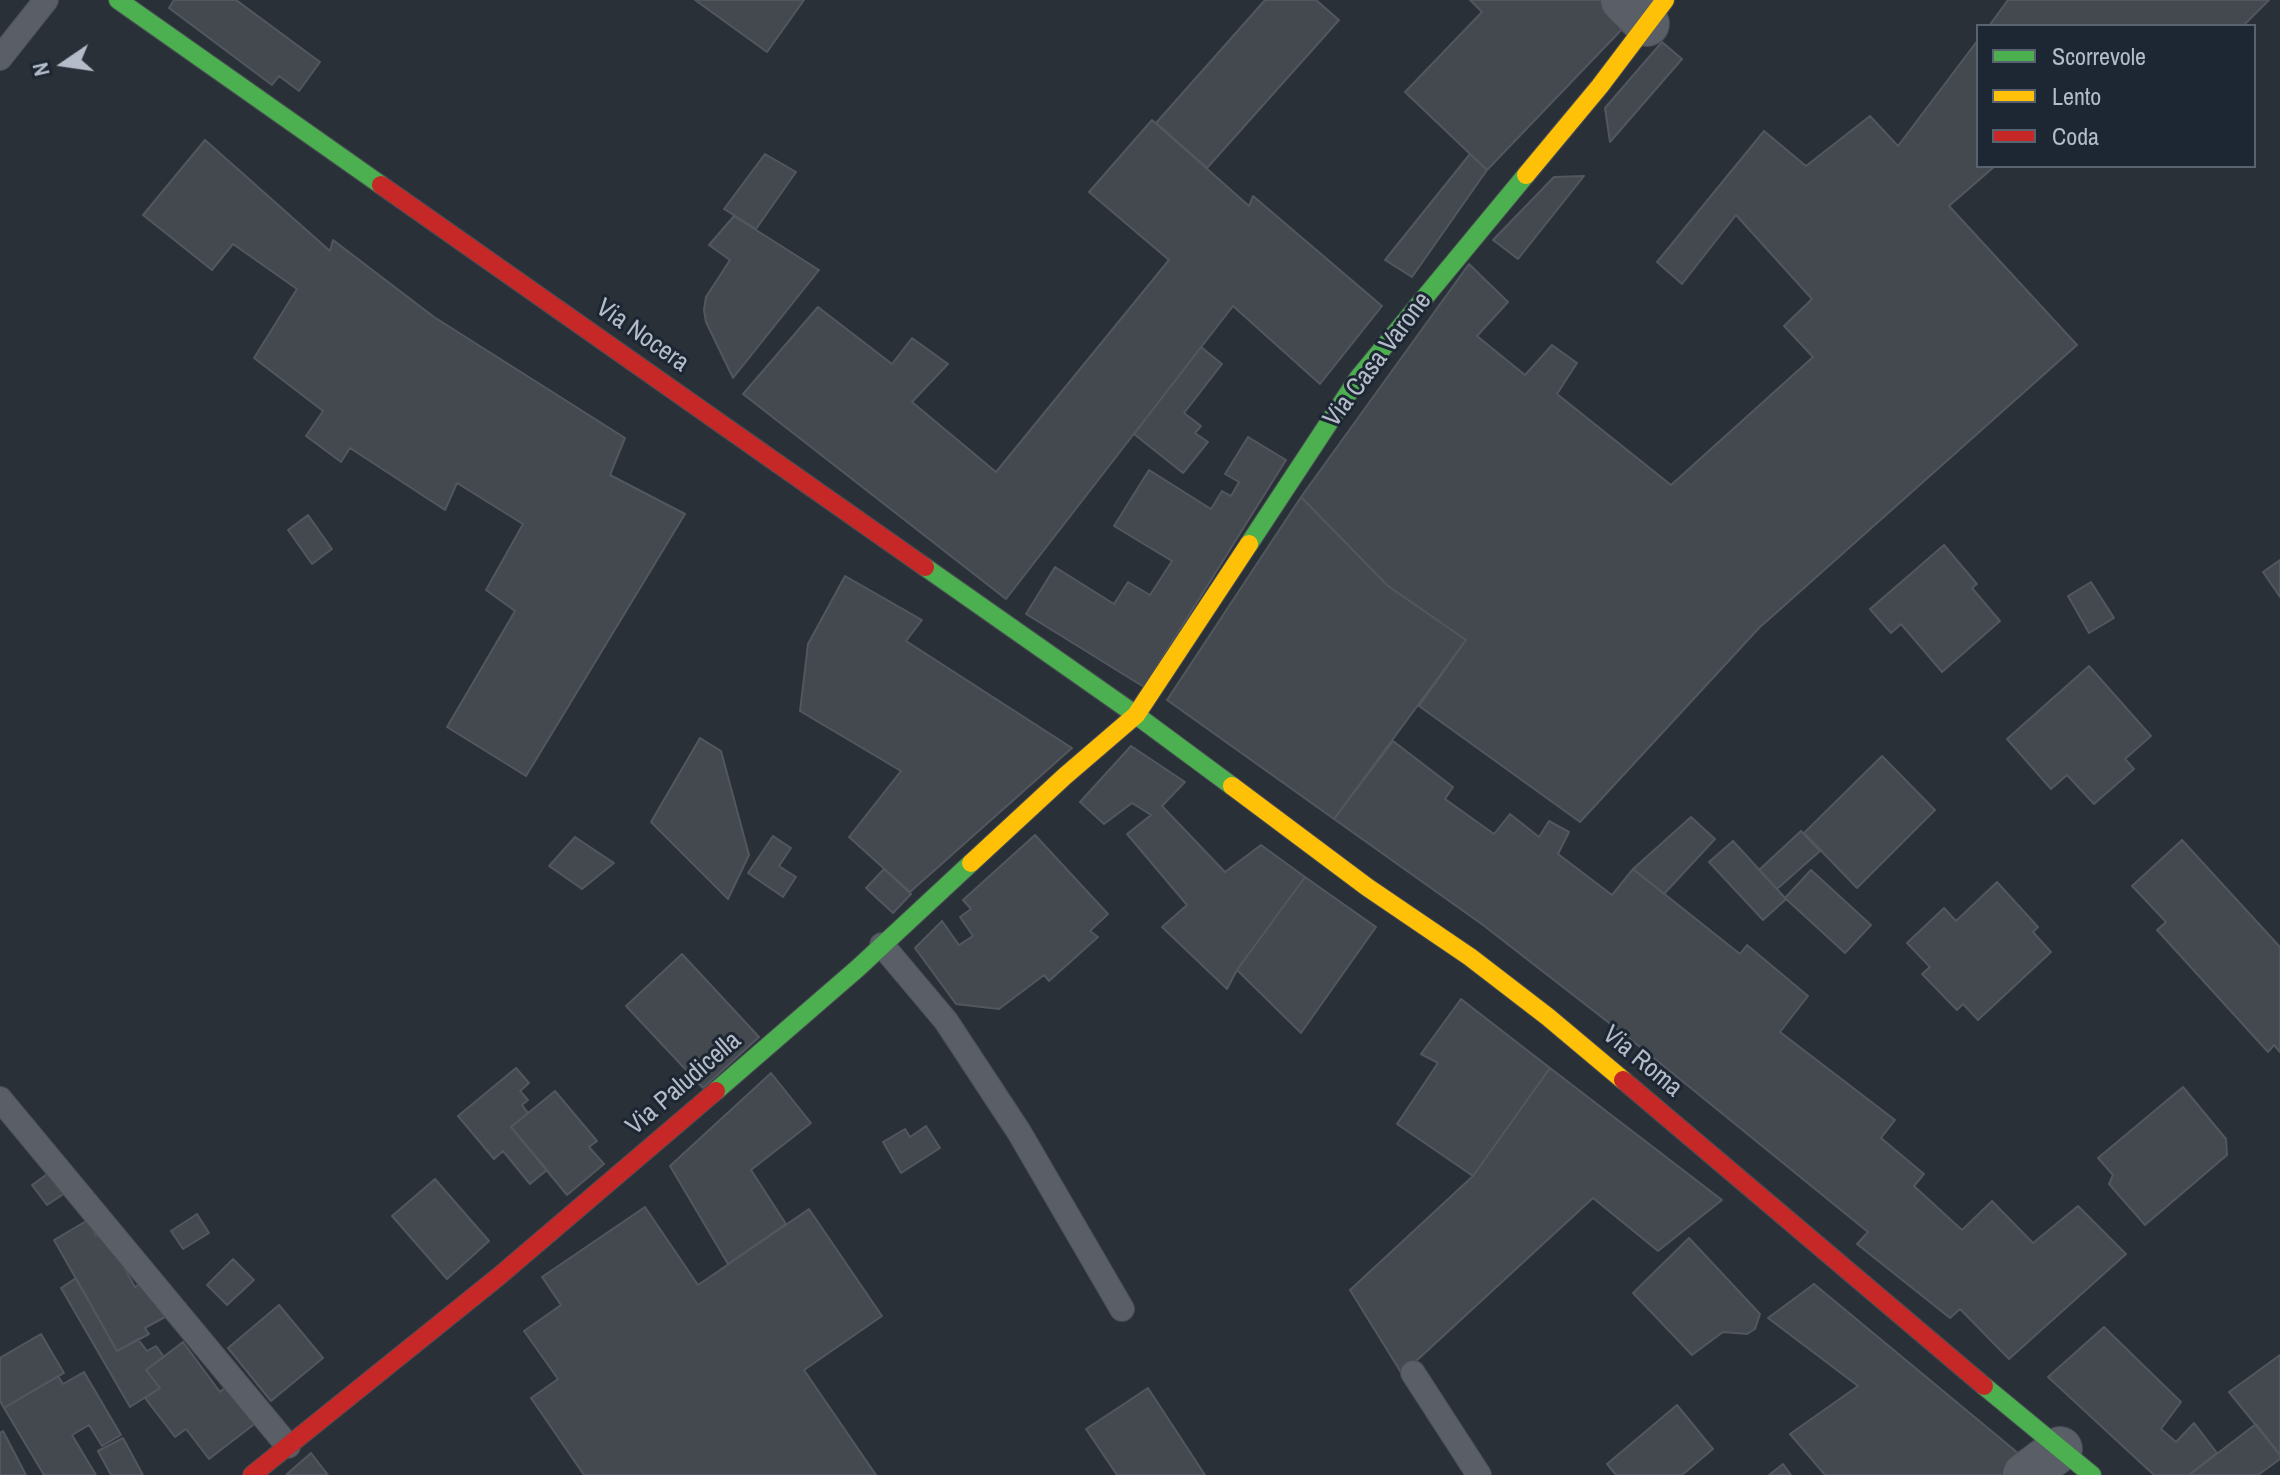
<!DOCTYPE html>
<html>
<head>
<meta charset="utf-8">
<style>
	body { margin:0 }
	#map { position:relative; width:2280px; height:1475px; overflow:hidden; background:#2a3038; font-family:"Archivo Narrow",sans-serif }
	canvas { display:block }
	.legend { position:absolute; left:1976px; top:24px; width:280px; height:144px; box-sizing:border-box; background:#1d2633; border:2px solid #59626f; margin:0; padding:10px 14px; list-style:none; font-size:24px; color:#b4bcc9 }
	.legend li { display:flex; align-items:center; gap:16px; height:40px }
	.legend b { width:40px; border:2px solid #59626f }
	.north { position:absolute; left:24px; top:24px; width:80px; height:80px; -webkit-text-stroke:6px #1d2633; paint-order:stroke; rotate:257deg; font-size:22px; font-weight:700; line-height:32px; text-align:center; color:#b4bcc9 }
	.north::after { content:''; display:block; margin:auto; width:28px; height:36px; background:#b4bcc9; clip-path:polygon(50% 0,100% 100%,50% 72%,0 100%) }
</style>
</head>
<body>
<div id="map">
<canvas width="2280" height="1475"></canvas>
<ul class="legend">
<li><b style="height:10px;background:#4caf50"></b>Scorrevole</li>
<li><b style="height:10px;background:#ffc107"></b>Lento</li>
<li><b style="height:10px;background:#c62828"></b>Coda</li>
</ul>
<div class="north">N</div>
</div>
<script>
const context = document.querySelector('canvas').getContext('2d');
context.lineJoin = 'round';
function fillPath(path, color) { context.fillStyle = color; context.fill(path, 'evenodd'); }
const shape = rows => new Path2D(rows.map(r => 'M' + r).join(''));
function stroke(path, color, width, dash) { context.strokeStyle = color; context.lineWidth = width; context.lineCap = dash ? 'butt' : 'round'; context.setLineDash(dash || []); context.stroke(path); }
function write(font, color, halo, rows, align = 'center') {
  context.font = font + ' "Archivo Narrow",sans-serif'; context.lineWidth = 6; context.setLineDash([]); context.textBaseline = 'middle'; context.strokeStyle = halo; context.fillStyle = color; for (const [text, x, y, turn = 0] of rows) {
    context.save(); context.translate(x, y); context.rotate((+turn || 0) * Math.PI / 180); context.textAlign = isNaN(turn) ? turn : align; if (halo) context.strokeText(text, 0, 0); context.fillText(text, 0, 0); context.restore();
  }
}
const building = shape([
	[174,0,236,0,320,62,299,91,279,76,272,85,169,8,174,0],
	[695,0,804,0,767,52,695,0],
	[1265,0,1316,0,1339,20,1207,168,1156,123,1265,0],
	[1470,0,1602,0,1627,24,1487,170,1405,92,1482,12,1470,0],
	[2008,0,2269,0,2243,26,1989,26,2008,0],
	[1978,40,1978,166,1995,166,1949,206,2077,345,1759,628,1580,822,1419,706,1466,640,1388,586,1301,497,1469,264,1508,302,1477,336,1525,375,1552,345,1577,363,1557,394,1671,485,1813,357,1784,326,1812,299,1736,215,1682,284,1657,262,1764,131,1806,166,1870,116,1898,146,1978,40],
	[1662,42,1682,59,1610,142,1605,108,1662,42],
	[1152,120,1249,206,1253,196,1382,306,1320,384,1233,306,1006,599,743,394,818,307,892,364,912,338,948,364,912,402,996,472,1169,260,1089,192,1152,120],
	[205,140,330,251,333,240,434,317,625,438,610,475,685,514,526,776,447,727,515,611,486,590,523,524,457,483,445,510,350,448,341,462,306,436,323,411,254,358,297,289,233,244,212,270,143,215,205,140],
	[765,154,796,172,756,229,724,209,765,154],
	[1470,154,1487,170,1412,277,1385,260,1470,154],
	[1584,176,1518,259,1493,240,1554,177,1584,176],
	[734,216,819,270,733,378,706,322,704,310,706,297,730,260,709,245,734,216],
	[1201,347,1222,364,1184,413,1201,426,1195,433,1208,442,1183,473,1134,434,1201,347],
	[1248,437,1286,460,1144,687,1026,614,1055,567,1114,604,1128,582,1150,595,1172,561,1114,526,1149,470,1211,509,1222,491,1231,496,1239,482,1225,474,1248,437],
	[1301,497,1388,586,1466,640,1334,819,1167,700,1301,497],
	[308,515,332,549,312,564,288,530,308,515],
	[1944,545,1977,584,1972,588,2000,621,1942,672,1901,624,1891,633,1870,609,1944,545],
	[2280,560,2280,597,2263,572,2280,560],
	[845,576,922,620,906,641,1072,748,910,892,849,837,901,771,800,711,808,644,845,576],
	[2091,582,2114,618,2089,633,2068,596,2091,582],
	[2089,666,2151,736,2125,759,2134,769,2094,804,2067,775,2051,789,2007,739,2089,666],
	[700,738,721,751,749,855,728,899,651,822,700,738],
	[1393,741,1453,787,1445,799,1494,834,1510,814,1539,837,1549,821,1569,832,1558,854,1612,895,1633,869,1740,954,1747,945,1808,996,1780,1032,1895,1120,1881,1138,1924,1174,1914,1186,1962,1230,1992,1201,2033,1243,2078,1206,2126,1254,2009,1359,1960,1309,1950,1318,1857,1244,1868,1232,1644,1050,1483,925,1334,819,1393,741],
	[1131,746,1185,782,1162,806,1225,872,1261,845,1305,877,1237,970,1227,989,1162,927,1187,905,1127,834,1151,815,1132,803,1104,824,1080,802,1131,746],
	[1882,756,1935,810,1857,888,1804,833,1882,756],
	[1691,817,1715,839,1664,894,1633,869,1691,817],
	[1801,831,1820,851,1777,889,1759,870,1801,831],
	[1035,835,1108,914,1090,931,1098,937,1049,981,1044,975,999,1009,956,1004,915,948,942,921,959,945,973,936,960,917,971,909,963,900,1035,835],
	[773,836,791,848,779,866,796,877,783,897,748,873,773,836],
	[575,837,614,863,582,889,549,866,575,837],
	[2182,840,2280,947,2280,1052,2274,1045,2268,1052,2157,930,2166,922,2132,886,2182,840],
	[1733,841,1786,899,1763,920,1709,862,1733,841],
	[884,869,911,894,893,913,866,888,884,869],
	[1811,870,1871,925,1845,953,1785,898,1811,870],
	[1305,877,1376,927,1301,1033,1237,970,1305,877],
	[1997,882,2038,927,2033,932,2051,952,1978,1020,1963,1004,1957,1010,1922,974,1930,967,1907,943,1944,908,1956,921,1997,882],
	[682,954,759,1037,703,1088,626,1006,682,954],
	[1461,999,1550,1068,1473,1176,1397,1124,1438,1063,1421,1054,1461,999],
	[516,1068,529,1083,520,1091,528,1100,522,1105,528,1113,511,1127,547,1170,530,1184,503,1151,494,1159,458,1116,516,1068],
	[1550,1068,1722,1200,1658,1251,1593,1198,1402,1374,1350,1290,1473,1176,1550,1068],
	[771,1073,811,1123,751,1170,786,1224,728,1264,670,1166,771,1073],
	[2183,1087,2226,1139,2227,1155,2145,1225,2109,1184,2113,1175,2098,1158,2183,1087],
	[555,1091,597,1141,589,1147,604,1164,567,1195,511,1127,555,1091],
	[926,1126,940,1148,901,1173,883,1142,905,1129,910,1137,926,1126],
	[50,1172,65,1193,47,1205,32,1185,50,1172],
	[435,1179,489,1241,447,1279,392,1216,435,1179],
	[645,1207,698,1285,809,1209,882,1316,804,1370,876,1475,584,1475,531,1398,558,1379,524,1331,561,1305,542,1277,645,1207],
	[197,1214,209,1233,183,1249,171,1231,197,1214],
	[88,1220,96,1236,104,1232,135,1287,144,1281,165,1317,145,1328,149,1334,117,1351,54,1240,88,1220],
	[1689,1238,1760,1314,1755,1329,1747,1334,1723,1332,1692,1355,1633,1293,1689,1238],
	[233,1259,254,1280,227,1305,207,1285,233,1259],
	[76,1278,117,1351,138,1339,147,1351,156,1346,164,1357,146,1370,160,1388,130,1407,61,1288,76,1278],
	[1814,1284,2030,1463,2013,1475,1825,1475,1790,1434,1858,1386,1768,1318,1814,1284],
	[279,1305,323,1358,271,1401,228,1348,279,1305],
	[2104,1327,2181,1402,2161,1429,2176,1442,2194,1423,2217,1453,2189,1475,2154,1475,2048,1377,2104,1327],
	[41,1334,64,1373,4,1408,0,1401,0,1358,41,1334],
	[183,1342,220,1392,228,1385,257,1422,209,1459,186,1429,175,1437,145,1398,160,1388,146,1370,183,1342],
	[2280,1355,2280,1455,2229,1392,2280,1355],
	[84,1372,121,1435,102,1446,89,1425,72,1435,96,1475,44,1475,4,1408,58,1376,63,1384,84,1372],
	[1148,1388,1205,1475,1117,1475,1086,1429,1148,1388],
	[1677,1405,1713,1449,1682,1475,1616,1475,1607,1464,1677,1405],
	[2256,1424,2280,1455,2280,1459,2258,1475,2189,1475,2256,1424],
	[3,1431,26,1475,0,1475,0,1433,3,1431],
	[123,1438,143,1475,111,1475,98,1451,123,1438],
	[311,1453,328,1475,286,1475,311,1453],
	[1783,1464,1791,1475,1769,1475,1783,1464]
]);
const lane = shape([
	[0,58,46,0],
	[882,945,946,1021,1019,1132,1122,1309],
	[0,1099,288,1446],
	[1413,1373,1479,1475]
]);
const street = shape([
	[1623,0,1647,24],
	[2025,1475,2060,1449]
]);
const fast = shape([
	[118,0,381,185],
	[1249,544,1359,377,1526,175],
	[925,567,1136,715,1232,786],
	[716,1091,858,968,971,863],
	[1984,1386,2092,1475]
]);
const slow = shape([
	[1526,175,1600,86,1665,0],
	[1232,786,1367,887,1470,957,1548,1017,1623,1080],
	[971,863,1065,776,1136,715,1249,544]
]);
const jam = shape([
	[381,185,925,567],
	[1623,1080,1984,1386],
	[252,1475,498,1277,716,1091]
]);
const streetNames = [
	["Via Nocera",642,336,35],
	["Via Casa Varone",1378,360,-53],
	["Via Roma",1642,1062,40],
	["Via Paludicella",684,1084,-41]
];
fillPath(building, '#444950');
stroke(building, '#52575f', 2);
stroke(lane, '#484c53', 26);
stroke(street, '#484c53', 46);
stroke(fast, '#484c53', 20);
stroke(slow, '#484c53', 20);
stroke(jam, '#484c53', 20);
stroke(lane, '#5a5e66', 24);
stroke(street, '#5a5e66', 44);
stroke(fast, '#4caf50', 18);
stroke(slow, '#ffc107', 18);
stroke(jam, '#c62828', 18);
write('26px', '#b4bcc9', '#1d2633', streetNames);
</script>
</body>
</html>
